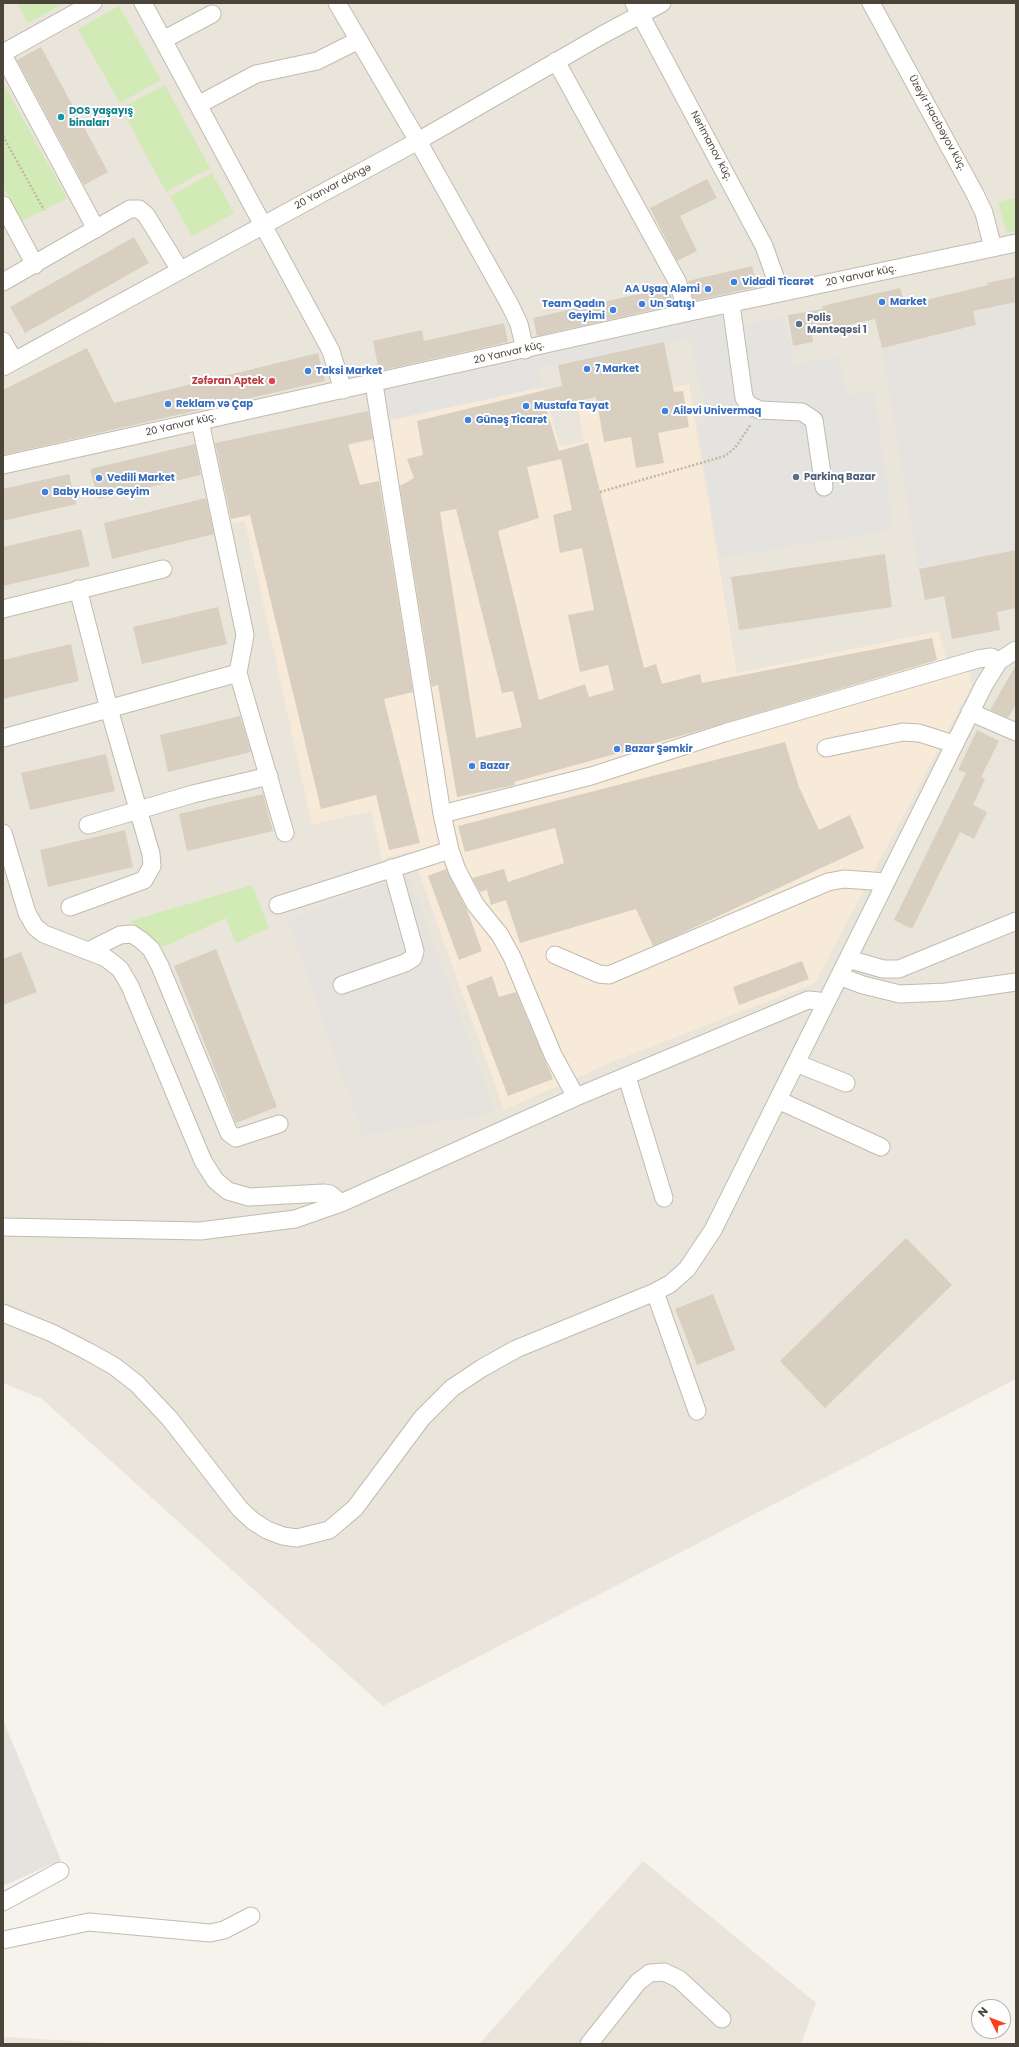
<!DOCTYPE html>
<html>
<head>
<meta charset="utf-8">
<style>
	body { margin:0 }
	#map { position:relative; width:1019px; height:2047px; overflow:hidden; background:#f6f3ec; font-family:Poppins,sans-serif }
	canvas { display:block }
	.frame { position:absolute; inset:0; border:4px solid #4b4439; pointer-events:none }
	.north { position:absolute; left:971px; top:1999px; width:40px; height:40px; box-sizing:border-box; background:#fff; border:1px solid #b7b4b0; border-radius:50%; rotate:312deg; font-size:11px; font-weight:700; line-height:16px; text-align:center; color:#4b4439 }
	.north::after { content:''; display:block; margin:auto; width:14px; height:18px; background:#fc3f1d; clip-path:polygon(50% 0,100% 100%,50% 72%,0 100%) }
</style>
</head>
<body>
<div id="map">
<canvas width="1019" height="2047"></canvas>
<div class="frame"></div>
<div class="north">N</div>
</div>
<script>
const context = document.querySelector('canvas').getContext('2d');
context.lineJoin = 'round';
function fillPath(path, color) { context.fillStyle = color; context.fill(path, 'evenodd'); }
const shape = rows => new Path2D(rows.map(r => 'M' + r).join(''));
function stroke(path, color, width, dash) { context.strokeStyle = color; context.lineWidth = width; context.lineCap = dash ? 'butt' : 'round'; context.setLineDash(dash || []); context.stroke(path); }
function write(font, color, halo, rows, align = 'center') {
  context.font = font + ' Poppins,sans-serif'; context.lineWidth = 4; context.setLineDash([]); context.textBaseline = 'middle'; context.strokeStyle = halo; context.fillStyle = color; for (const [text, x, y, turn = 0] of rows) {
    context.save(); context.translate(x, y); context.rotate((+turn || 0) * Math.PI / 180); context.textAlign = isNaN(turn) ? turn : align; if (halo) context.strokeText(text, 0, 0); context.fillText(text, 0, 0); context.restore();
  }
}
const residential = shape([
	[3,3,1016,3,1016,1379,383,1706,42,1399,3,1383],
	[643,1861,816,2003,801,2044,479,2044],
	[3,2037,127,2044,3,2044]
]);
const commercial = shape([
	[689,384,737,673,939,631,951,676,970,672,971,687,815,983,614,1061,504,1110,411,851,382,859,371,811,312,825,245,521,226,525,217,476,393,436,391,420,543,387,560,446,584,441,577,404]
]);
const industrial = shape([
	[1016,302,1016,550,919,569,882,348,976,325,973,311],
	[408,873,495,1113,363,1135,288,920],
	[3,1720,61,1860,3,1886]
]);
const green = shape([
	[17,3,65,3,28,23],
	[119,6,161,80,120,103,78,29],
	[3,83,67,198,22,221,3,186],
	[165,85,210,168,166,192,121,108],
	[212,173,234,213,192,236,170,196],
	[1016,198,1016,231,1007,233,998,202],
	[252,885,269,928,236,943,226,918,163,947,130,921]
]);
const parking = shape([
	[731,304,734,328,784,316,794,366,838,356,847,395,874,393,893,530,720,558,698,425,708,419,690,338,538,368,543,387,391,420,384,382]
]);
const building = shape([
	[41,47,108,172,84,185,17,60],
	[707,179,717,198,680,216,697,251,677,261,650,208],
	[134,237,149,263,25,333,10,307],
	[752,266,757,287,693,301,688,281],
	[1016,277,1016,302,973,311,976,325,882,348,875,319,812,333,813,342,793,346,788,315,823,309,822,306,900,288,905,305,988,285,987,283],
	[669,287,674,305,537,336,533,318],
	[504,323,508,342,379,371,373,341,422,330,424,341],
	[664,342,674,392,683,391,689,427,658,433,664,463,636,468,631,437,604,442,596,397,546,408,561,458,559,451,588,443,644,668,656,664,662,684,700,674,702,683,932,638,937,660,691,733,514,782,515,785,457,797,438,685,432,687,400,486,414,478,407,459,423,455,417,421,562,386,558,365],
	[561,459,572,510,553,515,560,553,582,548,594,610,568,615,580,672,608,665,614,690,589,697,585,684,539,700,498,531,539,518,527,467],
	[456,509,502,693,513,691,522,727,476,738,440,512],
	[87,348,114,403,318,353,325,381,3,455,3,390],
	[368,411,373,439,348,444,360,485,379,481,413,692,384,699,420,843,389,850,376,795,321,809,250,515,231,519,215,443],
	[195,444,201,475,98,499,90,469],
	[69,474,76,504,3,521,3,489],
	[206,498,214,534,112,559,104,523],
	[81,529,90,566,3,586,3,547],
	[1016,550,1016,608,997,612,1000,630,952,639,944,596,925,600,919,569],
	[885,554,892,607,739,630,731,577],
	[218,607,227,644,142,664,133,627],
	[71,644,79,681,3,699,3,660],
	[1016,665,1016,704,1008,718,990,710],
	[240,716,251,752,168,772,160,735],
	[977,730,999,741,981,777,985,779,973,805,987,812,974,839,960,832,912,929,894,920,966,773,958,770],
	[785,742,799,787,819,830,850,815,864,848,676,936,653,946,636,909,520,943,506,900,491,905,487,890,480,892,472,878,504,869,508,882,564,863,555,828,465,852,458,826],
	[106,754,115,791,30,810,21,773],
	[263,794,273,831,187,851,179,814],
	[125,830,133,867,48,887,40,850],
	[446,869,467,910,482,951,459,960,428,876],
	[216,949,277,1107,236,1123,174,966],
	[21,952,37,992,3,1005,3,959],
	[802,961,809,979,739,1005,733,987],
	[492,976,499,997,516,992,553,1079,508,1096,466,986],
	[906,1238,952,1285,825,1408,780,1361],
	[713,1294,735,1350,697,1365,675,1309]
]);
const path = shape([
	[3,136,44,210],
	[600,492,725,456,735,448,751,424]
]);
const minor = shape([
	[143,3,331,351,343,390],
	[337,3,418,141,510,305,519,324,525,350],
	[634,3,764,246,775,277,778,293],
	[871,3,975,194,984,213,993,248],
	[163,40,212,14],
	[3,53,93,3],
	[3,55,96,229],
	[556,61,677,281,683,298,685,313],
	[198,105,256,74,317,61,359,40],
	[3,205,35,265],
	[3,282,130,209,139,209,146,215,180,270],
	[731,304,744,398,749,405,760,410,802,412,814,420,824,487],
	[3,341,14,361],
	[3,367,418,141,604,34,662,3],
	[374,384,442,814,591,776,724,733,978,659,991,657,999,661],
	[3,465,685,313,1016,243],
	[3,609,163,569],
	[238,673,285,833],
	[970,712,1016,732],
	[3,738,238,673,245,635,200,421],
	[826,748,903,732,919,733,954,744],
	[442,814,450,850,457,870,475,904,500,935,512,957,553,1055,576,1097,808,1000,819,1001],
	[88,825,193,794,269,776],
	[3,833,27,913,35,927,44,934,106,958,120,969,130,986,203,1161,215,1180,228,1191,249,1197,324,1193,330,1194,341,1203],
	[278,905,450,850],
	[70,907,144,880,152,866,151,854,109,709,78,589],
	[88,951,120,935,132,934,141,940,151,949,160,966,229,1133,236,1138,279,1124],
	[555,955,599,974,609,975,828,882,844,879,886,882],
	[848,959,883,969,899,969,1016,921],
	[839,976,863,985,900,994,946,992,1016,982],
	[342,985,405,963,413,958,415,951,392,868],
	[796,1063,846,1083],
	[627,1077,664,1198],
	[778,1100,881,1147],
	[3,1227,200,1231,295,1219,341,1203,576,1097],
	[655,1292,697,1411],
	[3,1313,52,1333,89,1352,114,1366,137,1384,170,1419,240,1509,253,1521,267,1530,283,1536,297,1538,329,1530,355,1508,422,1418,452,1388,482,1368,516,1349,655,1292,670,1284,687,1269,713,1230,984,685,999,661,1016,650],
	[3,1902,60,1871],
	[3,1940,89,1922,210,1933,224,1930,251,1916],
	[589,2044,638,1982,650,1973,664,1972,679,1979,722,2019]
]);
const markers = [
	[61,117,4,"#0f9aa8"],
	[734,282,4,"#3f7fe0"],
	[708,289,4,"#3f7fe0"],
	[882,302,4,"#3f7fe0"],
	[642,304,4,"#3f7fe0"],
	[613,310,4,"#3f7fe0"],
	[799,324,4,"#5c6f8a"],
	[587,369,4,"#3f7fe0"],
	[308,371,4,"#3f7fe0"],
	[272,381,4,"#e0444e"],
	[168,404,4,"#3f7fe0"],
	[526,406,4,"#3f7fe0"],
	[665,411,4,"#3f7fe0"],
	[468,420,4,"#3f7fe0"],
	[796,477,4,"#5c6f8a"],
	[99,478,4,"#3f7fe0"],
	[45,492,4,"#3f7fe0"],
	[617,749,4,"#3f7fe0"],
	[472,766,4,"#3f7fe0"]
];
const cultureNames = [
	["DOS yaşayış",69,111],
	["binaları",69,123]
];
const streetNames = [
	["Üzeyir Hacıbəyov küç.",937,123,61],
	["Nərimanov küç.",711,146,62],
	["20 Yanvar döngə",333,187,-28],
	["20 Yanvar küç.",861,276,-12],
	["20 Yanvar küç.",509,353,-13],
	["20 Yanvar küç.",181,425,-13]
];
const shopNames = [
	["Vidadi Ticarət",742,282],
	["AA Uşaq Aləmi",700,289,"right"],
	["Market",890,302],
	["Team Qadın",605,304,"right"],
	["Geyimi",605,316,"right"],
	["Un Satışı",650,304],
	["7 Market",595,369],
	["Taksi Market",316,371],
	["Reklam və Çap",176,404],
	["Mustafa Tayat",534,406],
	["Ailəvi Univermaq",673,411],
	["Günəş Ticarət",476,420],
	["Vedili Market",107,478],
	["Baby House Geyim",53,492],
	["Bazar Şəmkir",625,749],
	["Bazar",480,766]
];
const serviceNames = [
	["Polis",807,318],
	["Məntəqəsi 1",807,330],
	["Parkinq Bazar",804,477]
];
const healthNames = [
	["Zəfəran Aptek",264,381]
];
fillPath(residential, '#eae5da');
fillPath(commercial, '#f7ead8');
fillPath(industrial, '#e6e2dd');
fillPath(green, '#d2eab5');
fillPath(parking, '#e5e3e0');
fillPath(building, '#d8cfc1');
stroke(minor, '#c2bbae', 19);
stroke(path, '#c4b79f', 2.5, [2, 2]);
stroke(minor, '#fff', 17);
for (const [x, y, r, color] of markers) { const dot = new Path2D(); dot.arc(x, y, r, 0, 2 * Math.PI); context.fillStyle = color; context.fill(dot); stroke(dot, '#fff', 1.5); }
write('bold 10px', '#0d838f', '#fff', cultureNames, 'left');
write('10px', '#4b4439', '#fff', streetNames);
write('bold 10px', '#366cbe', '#fff', shopNames, 'left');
write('bold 10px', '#4e5e75', '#fff', serviceNames, 'left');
write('bold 10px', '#be3a42', '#fff', healthNames, 'right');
</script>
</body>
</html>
